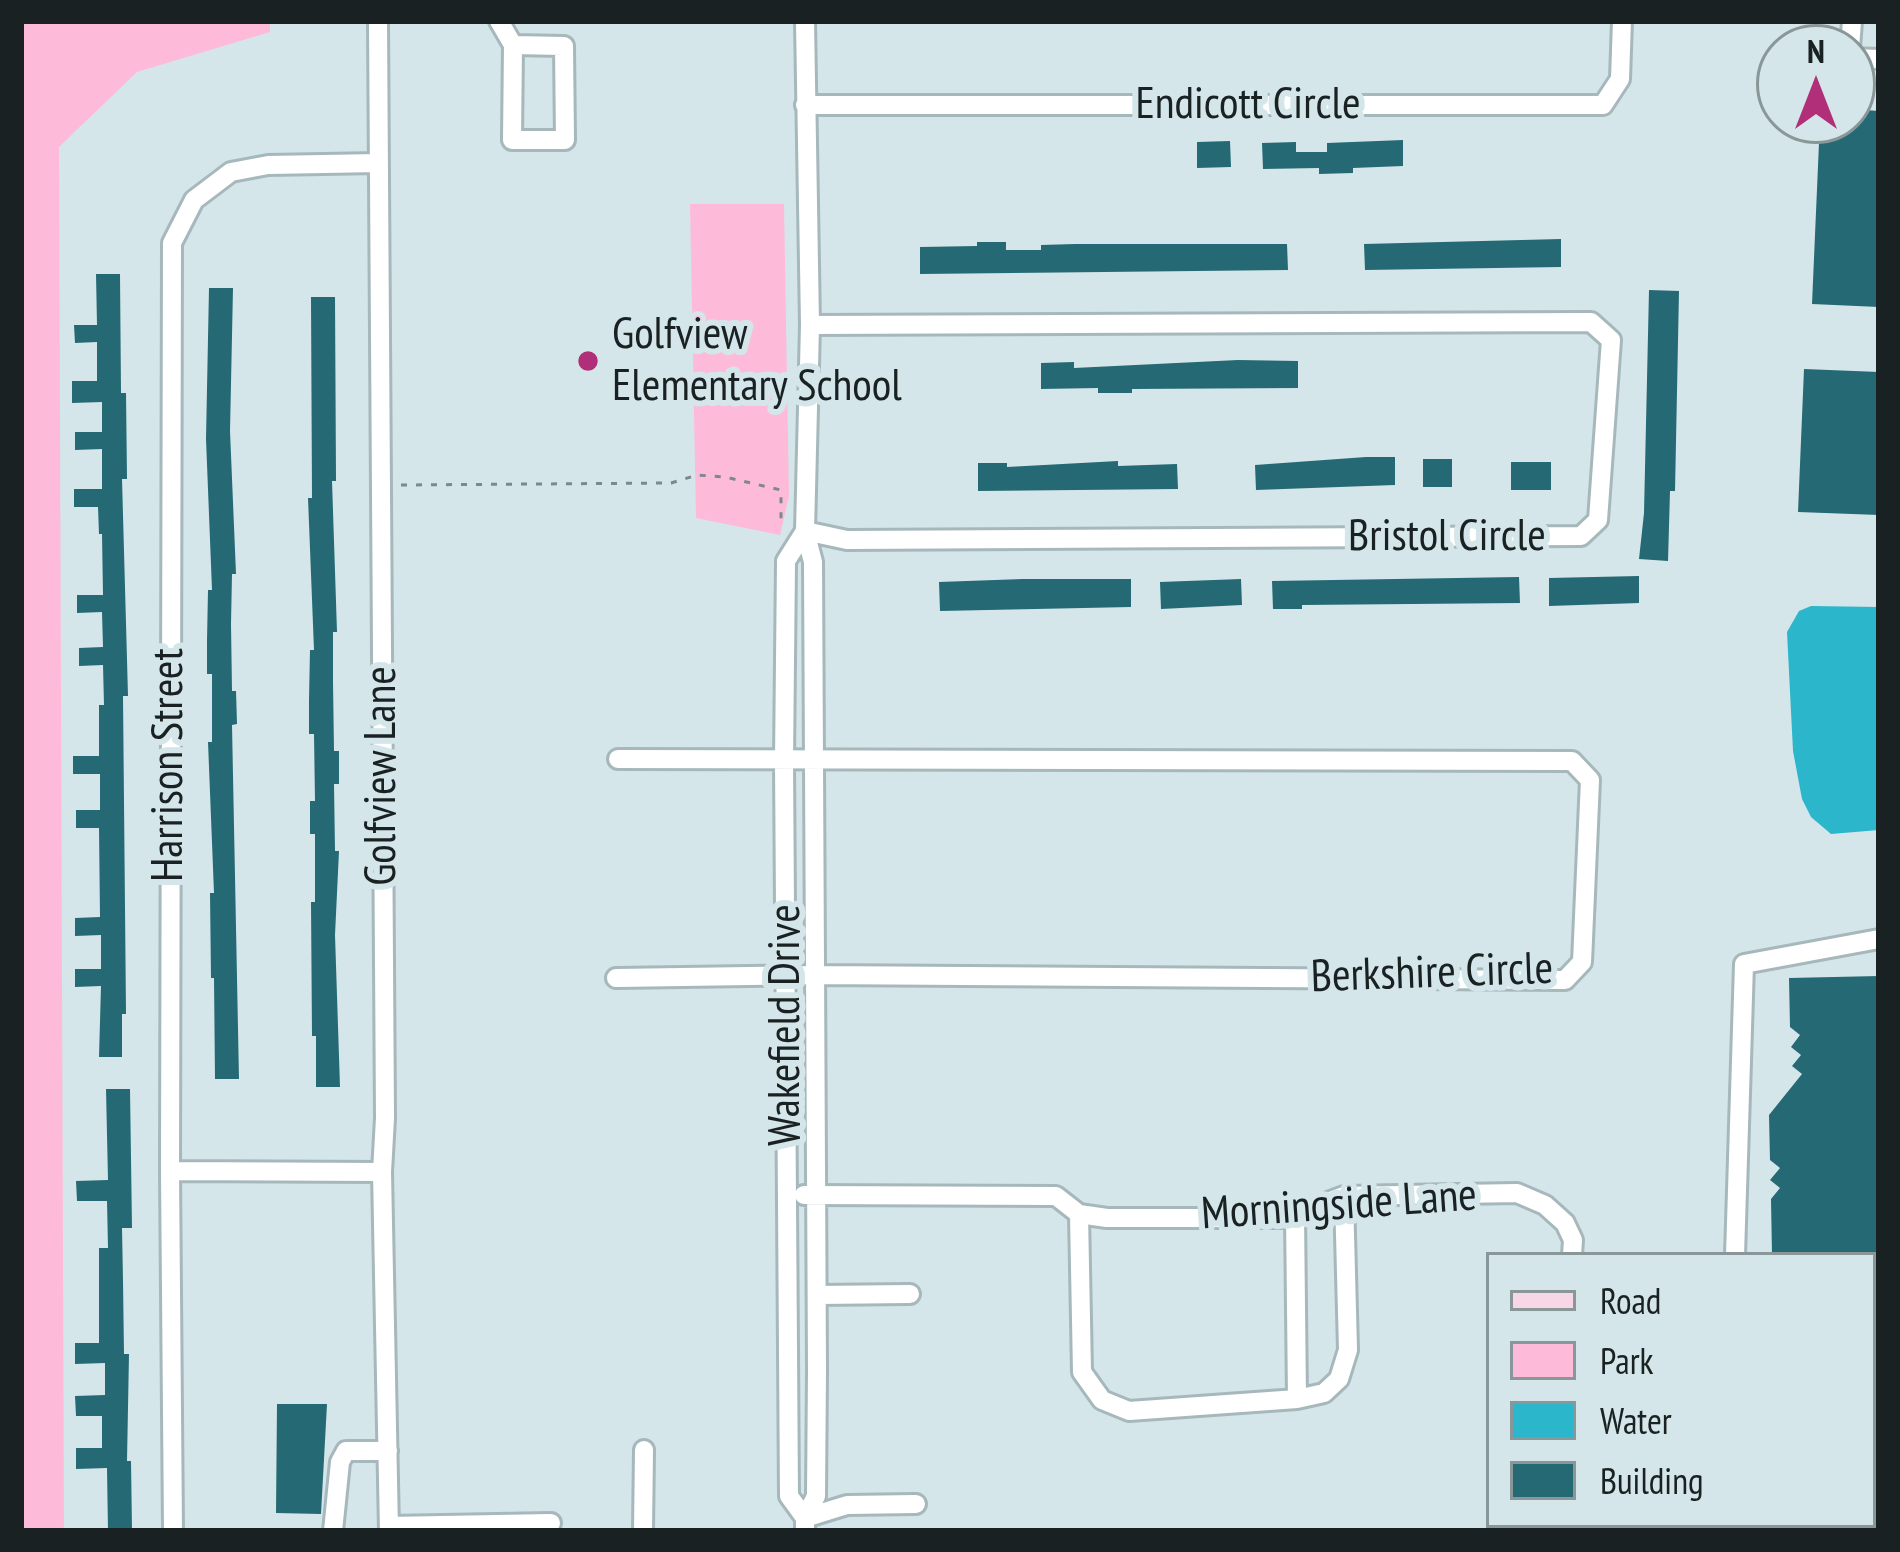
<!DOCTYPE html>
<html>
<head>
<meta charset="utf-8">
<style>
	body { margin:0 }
	#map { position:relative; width:1900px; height:1552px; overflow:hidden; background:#d4e6e9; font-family:"PT Sans Narrow",sans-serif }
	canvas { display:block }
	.frame { position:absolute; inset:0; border:24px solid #1a2122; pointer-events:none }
	.legend { position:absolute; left:1486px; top:1252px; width:390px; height:276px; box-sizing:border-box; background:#d4e6e9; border:3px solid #8a9799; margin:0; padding:15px 21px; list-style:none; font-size:36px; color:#1a2122 }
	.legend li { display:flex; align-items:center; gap:24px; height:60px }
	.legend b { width:60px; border:3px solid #8a9799 }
	.north { position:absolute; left:1756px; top:24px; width:120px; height:120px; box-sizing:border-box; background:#d4e6e9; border:3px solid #8a9799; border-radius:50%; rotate:0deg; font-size:33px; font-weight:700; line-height:48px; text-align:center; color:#1a2122 }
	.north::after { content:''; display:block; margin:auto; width:42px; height:54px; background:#b12e78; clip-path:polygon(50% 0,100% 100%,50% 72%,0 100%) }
</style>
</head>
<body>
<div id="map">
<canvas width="1900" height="1552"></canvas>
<div class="frame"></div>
<ul class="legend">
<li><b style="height:15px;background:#f7d7e5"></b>Road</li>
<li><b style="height:33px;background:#febbd9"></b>Park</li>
<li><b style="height:33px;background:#2bb6cb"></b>Water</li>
<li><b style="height:33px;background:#256974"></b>Building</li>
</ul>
<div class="north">N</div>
</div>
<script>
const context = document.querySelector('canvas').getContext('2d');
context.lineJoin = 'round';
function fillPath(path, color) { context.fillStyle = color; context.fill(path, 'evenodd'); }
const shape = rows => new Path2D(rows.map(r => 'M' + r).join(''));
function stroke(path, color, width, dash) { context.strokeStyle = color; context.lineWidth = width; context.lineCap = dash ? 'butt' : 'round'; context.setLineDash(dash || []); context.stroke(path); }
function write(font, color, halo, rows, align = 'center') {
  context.font = font + ' "PT Sans Narrow",sans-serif'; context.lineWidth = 12; context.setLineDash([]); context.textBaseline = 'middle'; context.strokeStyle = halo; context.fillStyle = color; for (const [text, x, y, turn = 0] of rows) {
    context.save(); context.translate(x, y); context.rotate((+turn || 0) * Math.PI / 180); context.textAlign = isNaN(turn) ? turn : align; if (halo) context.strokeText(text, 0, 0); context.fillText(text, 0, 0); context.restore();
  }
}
const green = shape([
	[21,21,270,21,270,32,137,72,59,147,64,1531,21,1531],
	[690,204,784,204,789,496,780,535,696,518]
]);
const water = shape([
	[1811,606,1879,607,1879,830,1831,834,1811,817,1802,799,1793,751,1787,632,1799,611]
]);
const building = shape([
	[1852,109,1879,111,1879,307,1812,304,1820,120,1852,120],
	[1403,140,1403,166,1353,168,1353,173,1319,174,1319,168,1263,169,1262,143,1296,142,1296,152,1327,152,1327,143],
	[1230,141,1231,167,1197,168,1197,142],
	[1561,239,1561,267,1365,270,1364,244],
	[977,242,1006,242,1006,250,1041,250,1041,245,1075,244,1287,244,1288,270,920,274,920,247,977,246],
	[96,274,120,274,121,393,126,393,127,479,122,479,128,696,123,696,126,1014,122,1014,122,1057,99,1057,101,986,75,987,75,969,101,969,101,935,75,936,75,918,100,917,99,828,76,828,76,810,100,810,100,774,73,774,73,756,99,756,99,705,104,705,103,665,79,666,79,648,103,647,102,612,77,613,77,595,103,595,102,534,99,534,98,507,74,507,74,489,102,489,102,449,75,450,75,432,102,432,102,402,72,403,72,381,97,381,97,342,75,343,74,325,97,325],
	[209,288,233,288,230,431,236,574,232,574,231,624,232,691,236,691,237,724,232,725,239,1079,215,1079,214,978,211,978,210,893,214,893,208,742,212,742,212,674,207,674,207,641,208,590,212,590,206,439],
	[1649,290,1679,291,1675,491,1670,491,1668,561,1639,559,1644,513],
	[311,297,335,297,336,481,332,481,337,632,333,632,333,682,334,751,339,751,339,784,334,784,335,851,339,851,335,935,340,1087,316,1087,316,1036,312,1036,311,902,315,902,315,834,310,834,310,801,315,801,314,734,309,734,309,700,310,650,314,650,308,498,312,498],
	[1238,360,1298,361,1298,388,1132,389,1132,393,1098,393,1098,388,1041,389,1041,363,1074,362,1074,368],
	[1804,369,1879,372,1879,515,1798,512],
	[1366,457,1395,457,1395,485,1256,490,1255,465],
	[1423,459,1452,459,1452,487,1423,487],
	[1118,461,1118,466,1177,464,1178,489,978,491,978,463,1007,463,1007,467],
	[1511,462,1551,462,1551,490,1511,490],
	[1639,576,1639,603,1549,606,1549,578],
	[1519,577,1520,603,1302,605,1302,609,1273,609,1272,581],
	[1023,579,1131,579,1131,607,940,611,939,582],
	[1241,579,1242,605,1161,609,1160,582],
	[1879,976,1879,1255,1772,1255,1771,1199,1780,1188,1770,1180,1780,1168,1770,1160,1769,1115,1802,1074,1792,1066,1801,1055,1791,1047,1800,1035,1790,1027,1789,978],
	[106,1089,130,1089,132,1228,122,1228,123,1281,124,1354,129,1354,127,1461,131,1461,132,1531,108,1531,107,1468,76,1469,76,1448,102,1448,102,1416,76,1416,75,1396,105,1395,105,1363,75,1364,75,1343,99,1343,99,1248,108,1248,107,1201,77,1201,76,1181,108,1180],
	[277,1404,327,1404,321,1514,276,1513]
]);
const path = shape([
	[401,485,671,483,697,475,725,477,781,490,781,520]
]);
const minor = shape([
	[378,21,385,1118,382,1172,389,1531],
	[499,21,513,45,512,140,565,140,564,46,513,45],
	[805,21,810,325,805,531,813,562,817,1371,816,1496,805,1518,805,1531],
	[1850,48,1852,21],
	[1852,58,1879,59],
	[805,105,1603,105,1620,79,1622,21],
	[805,531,847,540,1581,536,1598,520,1611,340,1591,322,810,325],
	[805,531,786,561,784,761,789,1496,805,1518],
	[616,978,816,975,1565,980,1582,962,1590,780,1572,761,618,759],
	[170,1171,382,1172],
	[804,1195,1056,1196,1079,1214,1107,1218,1285,1218,1344,1196,1517,1193,1545,1205,1565,1223,1573,1240,1572,1255],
	[1079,1214,1082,1372,1102,1400,1129,1411,1297,1399],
	[1295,1214,1297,1399,1324,1393,1339,1379,1348,1350,1344,1196],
	[1735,1255,1744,964,1879,939],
	[817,1295,910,1294],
	[1873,1406,1879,1405],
	[805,1518,847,1505,916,1504],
	[1719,1525,1725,1531],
	[389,1526,551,1523],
	[173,1531,170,1171,172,243,194,200,231,172,268,165,379,163],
	[333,1531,340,1462,346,1451,388,1451],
	[643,1531,644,1450],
	[1524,1531,1526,1525]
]);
const major = shape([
	[1873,1494,1879,1493],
	[1578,1531,1645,1525]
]);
const markers = [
	[588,361,12,"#b12e78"]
];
const streetNames = [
	["Endicott Circle",1248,105],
	["Bristol Circle",1447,537],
	["Harrison Street",169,765,-90],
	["Golfview Lane",382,776,-90],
	["Berkshire Circle",1432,974,-2],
	["Wakefield Drive",786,1025,-90],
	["Morningside Lane",1339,1206,-4]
];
const poiNames = [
	["Golfview",612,335],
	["Elementary School",612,387]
];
fillPath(green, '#febbd9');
fillPath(water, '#2bb6cb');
fillPath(building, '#256974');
stroke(minor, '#a7b8bc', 24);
stroke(major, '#c3c5c6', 30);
stroke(path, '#7c898b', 3, [6, 9]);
stroke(minor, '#fff', 18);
stroke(major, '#f7d7e5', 24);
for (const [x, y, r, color] of markers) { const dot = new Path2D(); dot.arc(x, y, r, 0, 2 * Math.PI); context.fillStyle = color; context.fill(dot); stroke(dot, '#d4e6e9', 4.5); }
write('45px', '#1a2122', '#d4e6e9', streetNames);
write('45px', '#1a2122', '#d4e6e9', poiNames, 'left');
</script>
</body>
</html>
